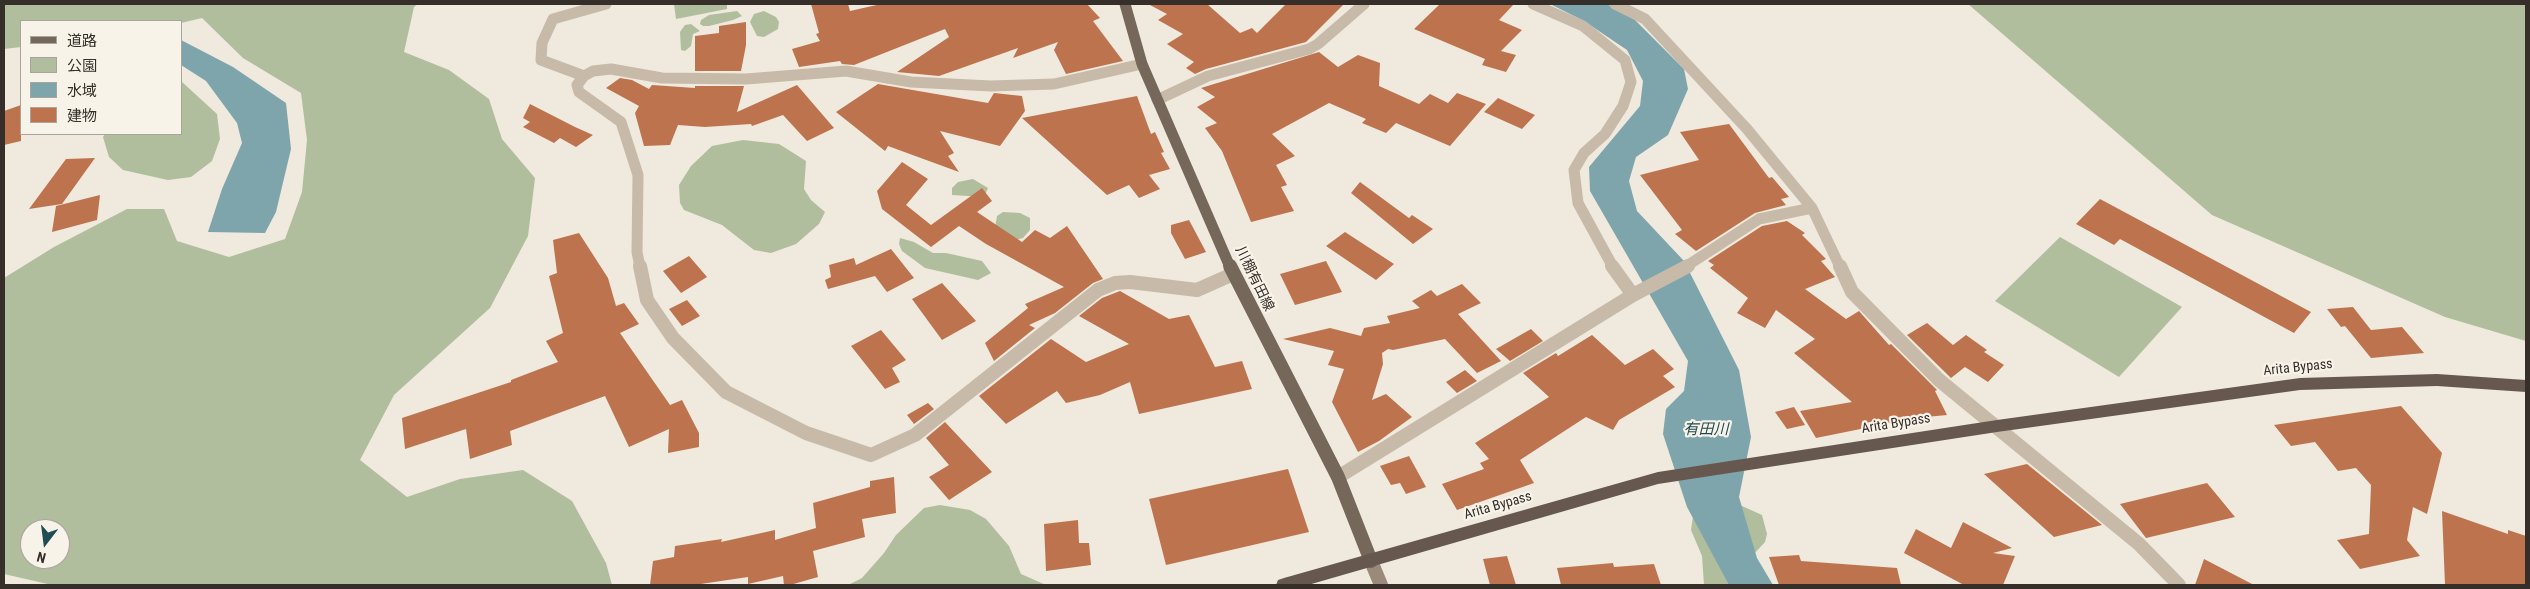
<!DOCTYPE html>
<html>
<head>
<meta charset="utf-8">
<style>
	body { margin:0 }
	#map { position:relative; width:2530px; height:589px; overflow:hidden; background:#f0e9dd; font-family:"Roboto Condensed","Noto Sans JP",sans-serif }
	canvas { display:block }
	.frame { position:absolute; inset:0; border:5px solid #352e29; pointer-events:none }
	.legend { position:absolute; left:20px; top:20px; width:162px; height:115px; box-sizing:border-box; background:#f8f3e9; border:1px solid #aaa49c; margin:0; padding:6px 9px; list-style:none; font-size:15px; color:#352e29 }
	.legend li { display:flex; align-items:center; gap:10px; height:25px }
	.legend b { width:25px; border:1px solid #aaa49c }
	.north { position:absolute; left:20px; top:519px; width:50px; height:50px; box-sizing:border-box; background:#f8f3e9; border:1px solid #aaa49c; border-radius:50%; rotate:195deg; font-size:14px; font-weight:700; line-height:20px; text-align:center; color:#352e29 }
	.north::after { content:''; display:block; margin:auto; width:18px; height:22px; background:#214c54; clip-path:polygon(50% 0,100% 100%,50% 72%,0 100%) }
</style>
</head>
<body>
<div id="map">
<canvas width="2530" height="589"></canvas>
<div class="frame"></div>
<ul class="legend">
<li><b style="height:6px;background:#76675b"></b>道路</li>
<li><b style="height:14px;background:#b0be9e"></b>公園</li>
<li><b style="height:14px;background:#7ea5ac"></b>水域</li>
<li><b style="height:14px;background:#bd734e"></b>建物</li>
</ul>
<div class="north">N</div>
</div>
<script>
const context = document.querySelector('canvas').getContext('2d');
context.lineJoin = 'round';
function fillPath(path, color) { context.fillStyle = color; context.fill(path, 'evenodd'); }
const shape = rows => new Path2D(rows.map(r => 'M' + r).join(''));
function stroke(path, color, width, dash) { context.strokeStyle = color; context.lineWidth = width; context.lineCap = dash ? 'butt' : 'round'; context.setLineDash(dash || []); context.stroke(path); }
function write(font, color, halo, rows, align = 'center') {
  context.font = font + ' "Roboto Condensed","Noto Sans JP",sans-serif'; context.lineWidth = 4.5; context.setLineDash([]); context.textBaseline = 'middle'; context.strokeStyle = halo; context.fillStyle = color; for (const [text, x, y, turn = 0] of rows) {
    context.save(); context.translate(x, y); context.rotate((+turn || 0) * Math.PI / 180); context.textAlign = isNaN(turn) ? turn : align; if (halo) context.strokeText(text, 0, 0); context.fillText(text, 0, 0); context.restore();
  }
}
const green = shape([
	[4,4,418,4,414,7,404,52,449,70,489,99,502,139,535,178,528,236,490,308,394,395,360,460,407,497,460,479,523,470,572,501,606,563,612,585,52,585,4,574,4,278,54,247,127,209,164,209,177,241,229,257,285,239,302,192,307,140,301,93,243,58,202,18,181,23,181,21,21,21,21,47,4,49],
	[30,529,60,529,60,559,30,559],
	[674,4,727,4,727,9,676,19],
	[1968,4,2526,4,2526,341,2445,317,2212,215],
	[737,11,742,16,733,20,709,26,703,26,700,24,701,20,709,15],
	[764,11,776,17,779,22,778,29,764,37,757,36,750,22,754,14],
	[691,24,700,31,693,34,691,46,685,51,681,50,680,32,685,25],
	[181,81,217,114,220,139,212,161,191,177,168,180,123,170,109,157,103,137,105,134,181,134],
	[743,140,779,144,806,161,804,189,811,200,825,212,819,224,796,244,771,253,754,250,722,225,684,210,680,203,679,185,691,166,712,146],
	[973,179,988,188,984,197,952,195,952,188,958,182],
	[1003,212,1020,213,1030,218,1030,230,1023,238,1012,241,995,228,997,216],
	[2060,237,2182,307,2119,377,1995,301],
	[900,238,914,242,933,253,946,253,982,261,991,273,978,280,925,268,902,251,899,244],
	[940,505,970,510,986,519,1009,546,1021,574,1046,585,848,585,862,578,884,553,896,535,924,508],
	[1742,506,1762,515,1767,534,1765,542,1753,555,1739,585,1704,585,1702,556,1691,530,1693,516]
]);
const water = shape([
	[1550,4,1606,4,1629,14,1684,69,1688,89,1668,135,1636,157,1629,181,1637,211,1684,261,1739,370,1751,437,1739,497,1757,558,1773,585,1729,585,1687,507,1663,434,1666,409,1684,391,1688,361,1590,191,1589,167,1640,106,1643,81,1627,50,1584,21],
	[181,40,233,67,286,103,291,149,276,212,265,233,208,232,222,189,242,143,237,123,206,81,181,65]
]);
const building = shape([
	[811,4,848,4,850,11,881,4,1087,4,1100,18,1093,21,1123,61,1066,74,1054,50,1058,42,1013,58,1018,48,939,76,897,72,949,37,945,29,854,65,842,64,840,61,799,67,792,49,820,41,816,34,819,33],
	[1148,4,1207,4,1240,33,1252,28,1257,33,1286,4,1344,4,1306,42,1206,69,1195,74,1186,68,1194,62,1167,44,1183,34,1158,20,1167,14],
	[1440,4,1514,4,1499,20,1522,30,1501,51,1516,55,1506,72,1482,65,1485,59,1414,29],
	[746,22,746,45,741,71,695,71,695,36,719,33,719,26],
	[1319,52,1338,67,1358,55,1380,63,1379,86,1419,104,1430,94,1448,103,1457,93,1486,104,1450,146,1396,123,1386,133,1362,123,1366,119,1329,103,1272,134,1295,156,1276,165,1287,185,1281,187,1294,211,1251,222,1222,151,1205,128,1217,123,1197,107,1215,97,1201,88],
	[620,78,632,80,649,89,652,85,695,88,695,86,744,86,737,112,797,85,834,128,807,141,783,115,752,126,751,124,705,127,678,125,670,145,644,146,635,113,639,106,606,88],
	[878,84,988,103,994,93,1022,96,1025,111,1000,146,940,131,954,153,948,156,959,172,888,146,885,151,836,112],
	[1137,96,1151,134,1155,132,1164,152,1161,153,1170,169,1149,175,1160,189,1139,198,1129,185,1107,195,1022,118],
	[1498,98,1535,115,1522,129,1484,112],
	[530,104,575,127,593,135,576,147,560,138,554,143,523,127,530,122,523,118],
	[21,105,21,141,4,145,4,111],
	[1729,124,1769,178,1772,177,1789,197,1781,199,1786,205,1755,213,1696,251,1675,234,1682,230,1640,175,1699,160,1680,132],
	[95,158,62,204,29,209,66,159],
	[902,162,928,179,906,205,931,225,982,188,992,201,977,212,1022,242,1035,230,1050,238,1067,226,1103,279,1093,283,1055,313,1029,325,1035,328,994,361,985,343,1028,308,1025,304,1064,287,986,244,959,226,931,247,882,209,877,191],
	[1360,182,1409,218,1412,215,1433,229,1413,244,1351,193],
	[100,195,97,220,52,232,56,206],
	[2100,199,2311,312,2294,333,2120,239,2114,245,2076,224],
	[1189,220,1206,252,1185,259,1171,233,1171,225],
	[1787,221,1805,233,1802,235,1826,259,1821,261,1835,277,1805,289,1846,319,1859,311,1889,345,1891,344,1937,390,1935,391,1947,415,1915,418,1816,438,1800,411,1852,402,1794,353,1815,339,1776,310,1765,328,1737,313,1748,298,1710,268,1714,265,1708,261,1762,226],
	[1345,232,1394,264,1376,280,1326,246],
	[579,233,608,278,616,306,624,303,639,324,620,333,670,405,682,400,699,433,699,447,668,453,669,429,629,447,605,396,510,431,512,445,470,459,466,429,405,449,402,418,511,382,511,380,558,362,546,341,563,333,549,276,557,273,553,240],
	[891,249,914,278,887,292,875,276,828,289,825,280,831,277,829,265,854,258,856,265],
	[689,256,707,277,681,293,663,271],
	[1326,261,1342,292,1295,305,1280,274],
	[942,283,976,321,942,340,912,299],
	[1462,284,1481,303,1458,314,1501,361,1477,373,1445,339,1393,350,1388,349,1382,353,1383,364,1372,400,1386,394,1412,417,1379,441,1358,452,1332,402,1344,369,1328,365,1334,351,1283,339,1330,328,1361,336,1364,328,1390,323,1387,316,1420,308,1412,301,1431,290,1437,296],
	[1120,291,1169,319,1189,315,1215,367,1242,361,1252,389,1139,414,1130,382,1100,395,1066,403,1057,391,1006,424,979,396,1051,339,1086,362,1129,344,1079,316,1102,298],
	[687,300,700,316,682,326,669,309],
	[2353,307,2371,330,2402,327,2424,353,2371,358,2345,326,2341,327,2327,309],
	[1927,323,1953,345,1966,335,1987,350,1984,352,2004,365,1988,382,1965,367,1951,378,1907,335],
	[1531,329,1543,341,1510,361,1496,349],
	[881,330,906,360,892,368,900,382,885,389,851,346],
	[1592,335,1625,365,1653,349,1674,369,1663,376,1675,387,1619,420,1613,430,1586,417,1520,460,1534,483,1457,510,1442,484,1484,469,1480,463,1489,459,1475,443,1549,397,1523,373,1556,353,1558,356],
	[1465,370,1477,381,1457,393,1446,382],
	[928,403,934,409,914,424,907,415],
	[2401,406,2442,453,2427,514,2413,507,2407,540,2420,556,2360,569,2337,540,2369,534,2371,485,2356,468,2338,471,2315,442,2291,446,2274,425],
	[1794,407,1805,425,1787,429,1775,412],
	[945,422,992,472,949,500,929,477,949,465,926,438],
	[1409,456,1426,487,1406,494,1400,483,1391,485,1380,466],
	[2027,464,2102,525,2054,537,1984,474],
	[1288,469,1309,532,1166,565,1149,499],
	[894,477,896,513,862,519,865,537,813,551,818,577,790,585,784,585,783,576,748,584,748,577,694,585,650,585,653,561,674,557,675,546,722,539,721,542,775,530,775,540,816,528,813,503,870,487,870,481],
	[2207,483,2235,517,2146,538,2120,504],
	[2442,511,2508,534,2508,530,2526,536,2526,585,2445,585],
	[1078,520,1079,543,1089,543,1091,565,1046,571,1044,524],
	[1963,522,2012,548,1993,553,2015,556,2003,585,1964,585,1904,553,1916,529,1951,548],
	[1799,555,1801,561,1897,568,1901,585,1779,585,1769,557],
	[1507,556,1516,585,1490,585,1483,559],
	[2204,559,2254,585,2195,585],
	[1613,563,1614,567,1654,564,1661,585,1561,585,1557,568]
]);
const minorFar1 = shape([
	[1533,4,1583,26,1625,60,1631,82,1623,106,1605,134,1584,153,1574,170,1578,203,1613,267],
	[1615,4,1645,19,1747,129,1812,208,1840,267],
	[584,76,541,60,542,43,553,19,606,4],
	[1157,100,1208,76,1309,49,1318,44,1364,4],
	[640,267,637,252,638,175,621,122,579,92,577,85,584,76,593,71,611,69,662,78,746,79,846,71,911,82,991,86,1054,84,1142,64],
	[1685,267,1759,219,1812,208]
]);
const minor = shape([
	[640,266,647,300,673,338,726,392,806,433,871,455,915,435,1098,290,1115,283,1130,282,1197,290,1233,274],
	[1612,266,1633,295],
	[1840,266,1852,292,1939,380,2139,544,2179,585],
	[1338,477,1633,295,1688,266]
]);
const secondary = shape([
	[1371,561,1381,585]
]);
const primaryFar1 = shape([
	[1125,4,1142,64,1230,267]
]);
const primary = shape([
	[1230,266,1338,477,1371,561]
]);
const trunk = shape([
	[2437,374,2526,380,2526,392,2437,386,2300,390,1997,432,1658,484,1308,585,1276,585,1278,580,1284,578,1658,472,1997,420,2300,378,2437,374]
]);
const streetNames = [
	["川棚有田線",1254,279,64],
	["Arita Bypass",2298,368,-6],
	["Arita Bypass",1896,424,-9],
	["Arita Bypass",1498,506,-16]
];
const waterNames = [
	["有田川",1706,430]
];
fillPath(green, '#b0be9e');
fillPath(water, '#7ea5ac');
fillPath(building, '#bd734e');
stroke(minorFar1, '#c8baa9', 11);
stroke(minor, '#c8baa9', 14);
stroke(secondary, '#9b8a7b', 14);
stroke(primaryFar1, '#76675b', 11);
stroke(primary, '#76675b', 14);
fillPath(trunk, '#66584e');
write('14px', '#352e29', '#f8f3e9', streetNames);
write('italic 15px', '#214c54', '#f8f3e9', waterNames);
</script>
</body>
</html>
